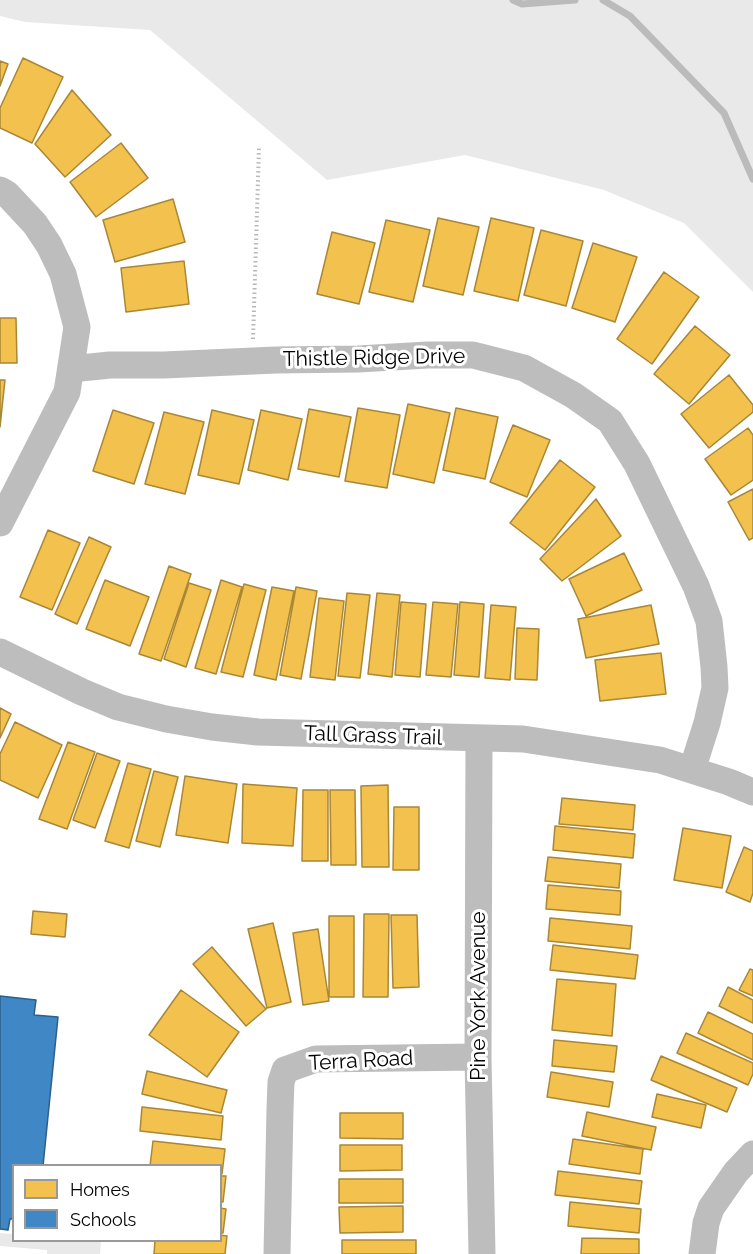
<!DOCTYPE html>
<html>
<head>
<meta charset="utf-8">
<style>
	body { margin:0 }
	#map { position:relative; width:753px; height:1254px; overflow:hidden; background:#fff; font-family:Raleway,sans-serif }
	canvas { display:block }
	.legend { position:absolute; left:12px; top:1164px; width:210px; height:78px; box-sizing:border-box; background:#fff; border:2px solid #999; margin:0; padding:8px 10px; list-style:none; font-size:18px; color:#000 }
	.legend li { display:flex; align-items:center; gap:12px; height:30px }
	.legend b { width:30px; border:2px solid #999 }
</style>
</head>
<body>
<div id="map">
<canvas width="753" height="1254"></canvas>
<ul class="legend">
<li><b style="height:16px;background:#f2c14e"></b>Homes</li>
<li><b style="height:16px;background:#3f88c5"></b>Schools</li>
</ul>
</div>
<script>
const context = document.querySelector('canvas').getContext('2d');
context.lineJoin = 'round';
function fillPath(path, color) { context.fillStyle = color; context.fill(path, 'evenodd'); }
const shape = rows => new Path2D(rows.map(r => 'M' + r).join(''));
function stroke(path, color, width, dash) { context.strokeStyle = color; context.lineWidth = width; context.lineCap = dash ? 'butt' : 'round'; context.setLineDash(dash || []); context.stroke(path); }
function write(font, color, halo, rows, align = 'center') {
  context.font = font + ' Raleway,sans-serif'; context.lineWidth = 6; context.setLineDash([]); context.textBaseline = 'middle'; context.strokeStyle = halo; context.fillStyle = color; for (const [text, x, y, turn = 0] of rows) {
    context.save(); context.translate(x, y); context.rotate((+turn || 0) * Math.PI / 180); context.textAlign = isNaN(turn) ? turn : align; if (halo) context.strokeText(text, 0, 0); context.fillText(text, 0, 0); context.restore();
  }
}
const green = shape([
	[0,0,753,0,753,292,684,223,604,190,465,155,327,180,150,30,25,22,0,16],
	[0,1233,13,1234,14,1240,101,1241,100,1254,47,1254,47,1250,0,1246]
]);
const homes = shape([
	[23,58,63,77,32,143,0,128,0,108,23,58],
	[0,61,8,64,0,86,0,61],
	[72,90,111,135,65,177,35,144,72,90],
	[121,143,148,178,96,217,70,182,121,143],
	[173,199,185,242,115,262,103,220,173,199],
	[438,218,479,227,463,295,423,286,438,218],
	[491,218,534,228,518,301,474,291,491,218],
	[386,220,430,230,413,302,369,292,386,220],
	[541,230,583,241,566,306,524,295,541,230],
	[332,232,375,243,359,304,317,294,332,232],
	[593,243,637,257,615,322,572,308,593,243],
	[184,261,189,304,126,312,121,268,184,261],
	[664,272,699,297,652,364,617,339,664,272],
	[0,318,16,318,17,363,0,363,0,318],
	[695,326,730,355,689,404,654,374,695,326],
	[729,375,753,405,753,412,709,448,681,414,729,375],
	[0,380,5,380,0,427,0,380],
	[408,404,450,413,434,483,393,474,408,404],
	[358,408,400,415,387,488,345,481,358,408],
	[456,408,498,417,485,479,443,470,456,408],
	[309,409,351,417,339,477,298,469,309,409],
	[113,410,154,423,134,484,93,471,113,410],
	[212,410,254,420,239,484,198,475,212,410],
	[261,410,302,419,288,480,248,470,261,410],
	[164,412,204,422,185,494,145,484,164,412],
	[513,425,550,440,527,497,490,482,513,425],
	[748,428,753,435,753,480,731,495,705,459,748,428],
	[560,460,595,487,545,550,510,523,560,460],
	[753,489,753,538,749,540,728,502,753,489],
	[596,499,621,536,562,581,540,559,596,499],
	[48,530,80,543,52,610,20,597,48,530],
	[89,537,111,547,77,624,55,614,89,537],
	[624,553,642,590,586,616,569,579,624,553],
	[169,566,191,574,161,661,139,654,169,566],
	[105,580,149,597,130,646,86,629,105,580],
	[221,580,242,587,216,674,195,668,221,580],
	[189,583,211,590,186,667,164,659,189,583],
	[244,584,266,590,243,677,221,672,244,584],
	[272,587,294,591,276,680,254,675,272,587],
	[296,587,317,591,301,679,280,675,296,587],
	[347,593,370,595,360,678,338,676,347,593],
	[377,593,400,595,392,677,368,674,377,593],
	[319,598,344,601,335,680,310,677,319,598],
	[401,602,426,604,420,677,395,675,401,602],
	[433,602,458,604,451,677,426,675,433,602],
	[460,602,484,604,479,677,454,675,460,602],
	[491,605,516,607,510,680,485,678,491,605],
	[651,605,659,644,586,658,578,619,651,605],
	[517,628,539,629,537,680,515,679,517,628],
	[661,653,666,694,600,701,595,660,661,653],
	[0,708,11,714,0,738,0,708],
	[15,722,62,745,38,798,0,780,0,754,15,722],
	[68,742,95,752,67,829,39,819,68,742],
	[97,753,120,761,95,828,73,820,97,753],
	[128,763,151,769,129,848,105,841,128,763],
	[154,771,178,777,160,847,136,841,154,771],
	[185,776,237,784,228,843,176,835,185,776],
	[243,784,297,788,293,846,242,843,243,784],
	[388,785,389,867,362,867,361,786,388,785],
	[303,790,328,790,328,861,302,861,303,790],
	[330,790,355,790,356,865,331,865,330,790],
	[562,798,635,805,633,830,559,824,562,798],
	[394,807,419,807,419,870,393,870,394,807],
	[555,826,635,834,633,858,553,850,555,826],
	[683,828,731,836,722,888,674,880,683,828],
	[744,847,753,851,753,893,750,902,726,892,744,847],
	[548,857,621,864,619,888,545,881,548,857],
	[548,885,621,891,620,915,546,909,548,885],
	[33,911,67,914,65,937,31,934,33,911],
	[364,914,389,914,388,997,363,997,364,914],
	[391,915,417,915,419,987,393,988,391,915],
	[329,916,354,916,354,997,329,997,329,916],
	[550,918,632,926,630,949,548,941,550,918],
	[273,923,291,1002,267,1008,248,929,273,923],
	[318,929,329,1001,303,1005,293,933,318,929],
	[553,945,638,955,635,979,550,970,553,945],
	[212,947,266,1009,246,1026,193,964,212,947],
	[750,969,753,970,753,996,739,990,750,969],
	[557,979,616,984,612,1036,552,1030,557,979],
	[728,987,753,1000,753,1023,719,1006,728,987],
	[181,990,239,1032,207,1077,149,1035,181,990],
	[708,1012,753,1034,753,1060,698,1033,708,1012],
	[686,1033,753,1063,753,1074,748,1085,677,1053,686,1033],
	[554,1040,617,1046,614,1072,552,1066,554,1040],
	[661,1056,737,1088,727,1112,651,1080,661,1056],
	[147,1071,227,1090,221,1113,142,1094,147,1071],
	[551,1072,613,1082,609,1107,547,1097,551,1072],
	[657,1094,706,1105,701,1128,652,1117,657,1094],
	[142,1107,223,1116,221,1140,140,1131,142,1107],
	[587,1112,656,1127,651,1150,582,1136,587,1112],
	[340,1113,403,1113,403,1139,340,1138,340,1113],
	[573,1139,643,1149,640,1174,569,1164,573,1139],
	[153,1141,225,1149,222,1174,220,1174,220,1166,150,1166,153,1141],
	[340,1145,402,1145,402,1170,340,1171,340,1145],
	[558,1171,642,1181,639,1204,555,1195,558,1171],
	[220,1176,226,1176,223,1202,220,1202,220,1176],
	[339,1179,403,1179,403,1203,339,1203,339,1179],
	[570,1202,641,1209,639,1233,568,1226,570,1202],
	[403,1206,403,1232,340,1233,339,1207,403,1206],
	[220,1208,226,1209,223,1233,220,1232,220,1208],
	[220,1235,227,1236,225,1254,154,1254,155,1240,220,1240,220,1235],
	[582,1238,639,1239,639,1254,581,1254,582,1238],
	[342,1240,416,1240,416,1254,342,1254,342,1240]
]);
const schools = shape([
	[0,996,36,1000,34,1015,58,1017,43,1166,14,1166,14,1219,10,1219,8,1230,0,1229,0,996]
]);
const stream = shape([
	[513,0,522,4,575,0],
	[603,0,630,16,724,113,753,179]
]);
const path = shape([
	[253,339,259,148]
]);
const minor = shape([
	[0,190,7,194,35,224,49,245,63,274,77,327,67,392,0,523],
	[71,369,110,365,164,365,276,360,358,359,428,355,473,355,524,368,573,395,610,421,637,464,696,586,709,621,714,667,715,688,707,723,692,770],
	[0,652,82,692,118,707,166,719,212,727,258,732,523,739,660,760,729,782,753,792],
	[479,738,478,1057,482,1254],
	[277,1254,280,1109,281,1082,285,1070,316,1059,478,1057],
	[702,1254,706,1223,711,1208,736,1172,753,1154]
]);
const streetNames = [
	["Thistle Ridge Drive",374,358,-1],
	["Tall Grass Trail",373,736,2],
	["Pine York Avenue",479,996,-90],
	["Terra Road",361,1061,-3]
];
fillPath(green, '#e9e9e9');
fillPath(homes, '#f2c14e');
stroke(homes, '#a98737', 1.5);
fillPath(schools, '#3f88c5');
stroke(schools, '#2c5f8a', 1.5);
stroke(stream, '#bbb', 7);
stroke(path, '#b8b8b8', 4, [1.5, 3]);
stroke(minor, '#bdbdbd', 27);
write('21px', '#000', '#fff', streetNames);
</script>
</body>
</html>
